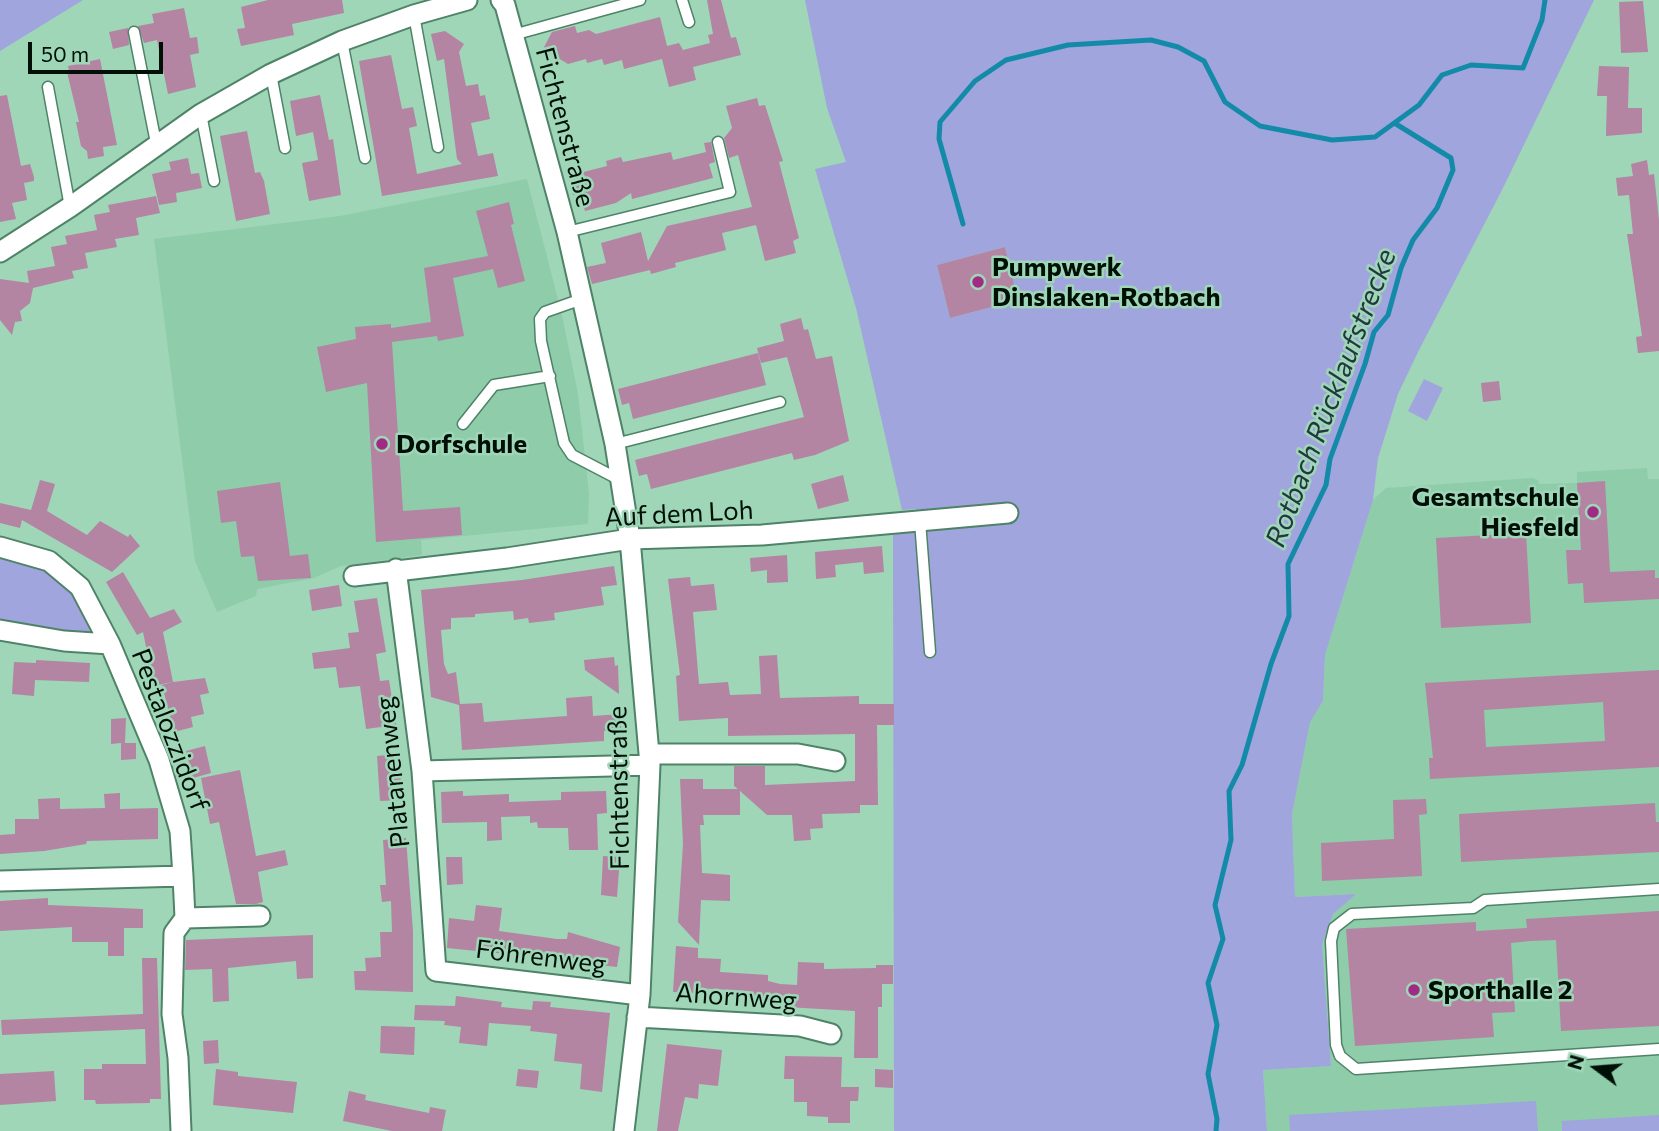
<!DOCTYPE html>
<html>
<head>
<meta charset="utf-8">
<style>
	body { margin:0 }
	#map { position:relative; width:1659px; height:1131px; overflow:hidden; background:#9fd6b7; font-family:Commissioner,sans-serif }
	canvas { display:block }
	.north { position:absolute; left:1561px; top:1033px; width:70px; height:70px; -webkit-text-stroke:5px #9fd6b7; paint-order:stroke; rotate:286deg; font-size:19px; font-weight:700; line-height:28px; text-align:center; color:#001007 }
	.north::after { content:''; display:block; margin:auto; width:24px; height:32px; background:#001007; clip-path:polygon(50% 0,100% 100%,50% 72%,0 100%) }
	.scale { position:absolute; left:28px; top:42px; width:135px; height:32px; box-sizing:border-box; border:4px solid #001007; border-top:0; padding-left:9px; font-size:21px; line-height:24px; white-space:nowrap; color:#001007; -webkit-text-stroke:5px #9fd6b7; paint-order:stroke }
</style>
</head>
<body>
<div id="map">
<canvas width="1659" height="1131"></canvas>
<div class="north">N</div>
<div class="scale">50 m</div>
</div>
<script>
const context = document.querySelector('canvas').getContext('2d');
context.lineJoin = 'round';
function fillPath(path, color) { context.fillStyle = color; context.fill(path, 'evenodd'); }
const shape = rows => new Path2D(rows.map(r => 'M' + r).join(''));
function stroke(path, color, width, dash) { context.strokeStyle = color; context.lineWidth = width; context.lineCap = dash ? 'butt' : 'round'; context.setLineDash(dash || []); context.stroke(path); }
function write(font, color, halo, rows, align = 'center') {
  context.font = font + ' Commissioner,sans-serif'; context.lineWidth = 5; context.setLineDash([]); context.textBaseline = 'middle'; context.strokeStyle = halo; context.fillStyle = color; for (const [text, x, y, turn = 0] of rows) {
    context.save(); context.translate(x, y); context.rotate((+turn || 0) * Math.PI / 180); context.textAlign = isNaN(turn) ? turn : align; if (halo) context.strokeText(text, 0, 0); context.fillText(text, 0, 0); context.restore();
  }
}
const built = shape([
	[527,179,562,315,578,394,589,494,588,524,421,540,422,555,341,566,314,578,257,589,256,596,217,612,195,561,154,239,340,216],
	[1647,468,1648,479,1659,479,1659,1131,1267,1131,1263,1070,1331,1066,1322,944,1333,914,1355,894,1295,897,1292,814,1310,721,1323,701,1325,655,1373,500,1386,488,1533,478,1538,480,1539,484,1577,483,1577,472]
]);
const green = shape([
	[0,0,83,0,0,51],
	[805,0,1594,0,1502,190,1418,352,1398,394,1378,458,1373,500,1325,655,1323,701,1310,722,1292,814,1295,897,1356,894,1333,914,1322,944,1331,1066,1263,1070,1267,1131,894,1131,893,532,913,532,916,509,902,510,856,308,815,169,846,162,827,108],
	[1005,247,1018,300,950,318,937,265],
	[1424,379,1443,388,1427,421,1408,411],
	[0,555,42,568,67,587,92,624,89,633,74,638,71,631,40,626,36,631,0,626],
	[1536,1101,1538,1131,1290,1131,1289,1115],
	[1659,1115,1659,1131,1562,1131,1562,1121]
]);
const stream = shape([
	[963,224,939,139,940,122,975,81,1006,60,1068,45,1151,40,1178,47,1204,61,1225,102,1260,126,1332,140,1375,137,1419,105,1442,75,1471,65,1523,68,1542,20,1545,0],
	[1216,1131,1217,1119,1208,1074,1217,1025,1208,983,1223,939,1215,905,1231,840,1229,791,1242,765,1271,664,1289,616,1288,564,1326,485,1330,459,1365,364,1374,332,1388,315,1401,268,1413,240,1437,208,1453,170,1451,158,1396,124]
]);
const building = shape([
	[268,0,342,0,344,13,292,24,294,35,241,46,237,29,245,28,241,7],
	[707,0,721,0,731,38,736,37,741,55,693,67,696,80,669,87,662,59,624,69,622,60,604,65,602,59,587,63,586,59,568,64,543,49,552,32,575,26,577,33,589,30,596,34,660,17,667,46,679,43,683,50,710,43,708,35,713,34],
	[1643,1,1648,52,1621,53,1619,2],
	[184,8,190,38,197,37,199,53,190,55,196,87,168,94,157,40,144,43,138,26,154,23,152,14],
	[128,28,129,45,113,49,109,32],
	[445,31,464,44,459,52,466,86,478,84,480,96,485,95,490,119,471,123,478,156,493,153,498,176,382,196,359,61,391,55,402,109,413,107,417,126,409,128,417,174,462,164,457,159,455,144,444,59,437,61,431,34],
	[100,59,117,145,103,147,104,156,88,159,87,151,81,146,76,122,79,122,67,72,69,71,68,66],
	[1599,66,1629,67,1628,108,1642,108,1642,133,1606,136,1607,96,1597,96],
	[7,95,21,166,30,164,34,177,34,181,24,183,27,200,12,203,16,219,0,222,0,96],
	[320,95,329,140,333,139,341,195,309,201,302,163,318,160,313,132,296,136,290,101],
	[757,98,759,106,765,105,783,161,779,162,799,238,793,241,796,253,765,261,756,225,722,233,726,250,675,263,676,267,651,274,650,270,592,284,587,267,606,263,601,243,641,232,648,261,667,226,752,207,738,155,729,158,724,138,732,128,726,106],
	[247,131,255,173,260,172,264,181,270,214,236,221,220,136],
	[711,142,715,162,709,164,713,178,632,199,631,193,616,203,585,211,580,193,573,195,568,176,607,166,606,161,621,157,623,162,671,152,673,160,706,152,704,143],
	[188,158,191,174,199,173,202,188,176,193,177,202,159,205,152,174,171,170,169,162],
	[1647,160,1649,175,1654,174,1659,220,1659,351,1638,353,1636,337,1642,336,1627,234,1633,234,1629,195,1618,196,1616,178,1633,176,1631,164],
	[156,196,160,213,136,218,139,235,115,239,117,247,85,253,88,268,72,271,74,278,33,288,30,303,20,311,22,321,15,322,12,335,0,320,0,279,29,283,27,271,55,266,51,247,67,244,65,236,97,230,94,215,110,212,108,205],
	[509,202,514,224,511,225,525,281,498,288,493,269,453,278,464,336,438,341,437,336,392,342,403,511,460,507,462,535,376,542,367,383,326,392,317,347,356,339,355,327,391,324,391,328,431,322,424,268,488,256,476,211],
	[1005,247,1018,300,950,318,937,265],
	[801,318,804,330,808,329,816,359,832,356,849,441,815,455,794,460,792,453,651,489,647,474,639,476,635,460,804,417,787,357,761,363,757,348,784,341,780,324],
	[758,353,766,385,633,419,629,403,622,405,618,389],
	[1499,381,1501,400,1483,402,1481,383],
	[843,475,849,501,818,509,811,484],
	[40,480,55,484,47,511,87,535,100,521,128,537,130,534,140,546,112,572,22,520,20,528,0,523,0,503,31,510],
	[1605,481,1610,572,1655,570,1655,578,1659,578,1659,599,1584,603,1583,583,1568,584,1566,550,1581,550,1577,483],
	[280,482,290,556,308,554,311,578,258,581,254,556,241,557,236,521,221,523,217,491],
	[1526,533,1531,623,1441,628,1436,538],
	[882,546,884,572,864,574,863,562,835,565,836,577,816,579,815,552],
	[787,555,788,582,767,583,767,570,751,572,750,558],
	[614,566,617,585,601,587,604,605,554,613,555,620,529,623,528,618,514,620,513,611,475,614,475,617,451,618,451,629,441,630,444,664,448,674,456,672,460,704,482,703,484,722,567,716,566,698,592,696,593,716,620,714,621,729,604,731,604,741,462,750,459,705,431,697,421,590,522,580],
	[123,572,150,618,174,609,182,622,163,632,173,682,205,678,209,693,200,695,204,714,191,717,193,727,174,732,162,685,172,682,154,686,143,632,137,635,106,582],
	[690,577,691,586,714,584,717,610,693,612,699,684,728,682,730,695,761,694,759,656,777,655,780,698,859,696,859,704,894,704,894,725,877,725,878,805,860,805,860,813,822,814,823,828,810,829,811,840,794,841,792,815,767,815,740,791,740,815,703,815,704,825,700,825,702,873,730,875,730,901,701,900,699,945,678,922,683,844,680,779,703,779,703,789,738,789,734,786,734,766,765,766,765,785,855,781,855,734,728,736,728,718,679,721,676,676,680,675,668,579],
	[339,585,342,606,312,611,309,590],
	[377,598,386,652,376,654,380,681,389,680,396,725,366,729,360,686,339,688,336,667,314,669,312,653,350,648,348,633,359,632,354,601],
	[614,657,615,666,618,665,619,694,585,670,584,660],
	[36,660,90,663,89,682,35,680,34,696,12,694,14,662,36,663],
	[1659,670,1659,767,1430,779,1429,758,1433,758,1425,683],
	[1603,702,1605,741,1486,747,1484,710],
	[126,718,125,743,136,743,136,759,121,760,121,743,111,744,111,719],
	[205,746,211,773,193,778,186,751],
	[399,754,402,800,380,801,377,756],
	[240,770,256,856,285,850,288,865,258,872,263,902,256,904,236,904,219,822,210,824,201,778],
	[463,791,463,796,509,794,509,802,561,800,561,792,606,791,607,813,597,814,598,850,569,850,568,828,538,828,537,822,530,823,530,816,501,817,502,840,487,841,487,822,442,823,441,792],
	[120,793,120,809,158,808,158,839,87,841,86,844,44,851,0,854,0,835,15,834,15,819,39,819,38,799,60,798,60,809,105,808,104,794],
	[1426,799,1427,814,1419,815,1422,876,1322,881,1321,843,1394,839,1393,800],
	[1655,803,1656,822,1659,822,1659,852,1461,862,1459,814],
	[406,838,413,931,413,992,355,990,354,971,366,971,365,958,381,957,380,932,392,932,391,901,382,902,380,885,386,885,383,840],
	[603,856,620,857,617,897,601,895],
	[446,857,462,857,463,884,447,885],
	[48,898,48,905,143,909,143,928,124,928,124,956,108,956,108,942,72,942,72,927,0,931,0,901],
	[476,905,502,908,499,931,557,939,567,939,568,932,620,947,617,967,555,960,555,956,507,949,507,954,447,948,449,918,474,921],
	[1659,911,1659,1026,1561,1031,1556,940,1530,941,1511,943,1515,1012,1492,1013,1494,1037,1355,1046,1346,929,1476,922,1476,931,1527,928,1526,919],
	[313,935,313,978,297,979,296,961,228,968,229,1001,213,1002,212,969,185,970,186,940],
	[676,946,698,948,698,958,721,959,720,972,768,975,768,981,780,984,797,985,798,962,824,963,824,969,876,968,876,965,893,965,893,984,882,984,882,1007,878,1007,878,1058,854,1058,855,1011,786,1007,786,1001,748,998,749,991,695,988,695,993,673,992],
	[142,958,157,958,161,1099,150,1099,150,1103,96,1104,95,1100,84,1100,84,1069,102,1069,102,1064,146,1064,145,1029,2,1035,1,1020,143,1014],
	[456,996,502,1002,501,1007,532,1010,533,1001,551,1002,550,1007,610,1013,602,1092,580,1089,582,1064,554,1061,557,1034,530,1031,531,1026,489,1023,487,1046,459,1043,461,1027,444,1025,445,1021,414,1020,415,1005,455,1006],
	[381,1026,415,1027,414,1055,380,1053],
	[218,1040,219,1063,204,1064,203,1041],
	[667,1044,722,1050,718,1086,699,1084,698,1099,685,1097,678,1131,657,1131],
	[785,1056,842,1057,841,1087,859,1087,858,1101,850,1101,850,1123,828,1123,828,1117,807,1116,807,1102,794,1102,794,1079,784,1079],
	[216,1069,238,1072,238,1076,297,1082,293,1113,213,1105],
	[518,1069,539,1071,537,1088,516,1086],
	[875,1069,893,1070,893,1088,875,1087],
	[54,1071,56,1101,0,1105,0,1074],
	[349,1091,366,1095,365,1100,429,1113,430,1107,446,1110,442,1131,392,1131,343,1121]
]);
const lane = shape([
	[682,0,689,22],
	[414,15,438,147],
	[134,32,156,143],
	[513,35,640,0],
	[342,41,365,158],
	[271,74,285,148],
	[48,87,70,207],
	[201,114,214,181],
	[567,232,730,192,718,142],
	[582,299,545,312,540,319,541,341,564,443,572,455,620,480],
	[463,424,494,385,550,376],
	[615,444,780,402],
	[920,521,930,652],
	[1659,889,1485,900,1473,908,1352,914,1334,928,1331,941,1336,1045,1340,1056,1356,1069,1659,1049]
]);
const street = shape([
	[501,0,505,5,567,232,615,444,630,539,650,765,640,995,624,1131],
	[0,252,70,207,201,114,271,74,342,41,414,15,467,0],
	[0,547,49,561,80,587,110,644,159,760,180,831,183,876],
	[396,569,422,771,436,971,640,995],
	[354,576,507,558,630,539,762,535,1008,513],
	[0,630,64,641,110,644],
	[650,754,798,754,835,761],
	[422,771,650,765],
	[0,881,183,876,185,918,174,933,172,1014,178,1058,181,1131],
	[185,918,260,916],
	[637,1017,800,1026,831,1034]
]);
const markers = [
	[978,282,7,"#a12b84"],
	[382,444,7,"#a12b84"],
	[1593,512,7,"#a12b84"],
	[1414,990,7,"#a12b84"]
];
const streetNames = [
	["Fichtenstraße",565,127,75],
	["Auf dem Loh",679,514,-3],
	["Pestalozzidorf",170,730,69],
	["Platanenweg",393,772,-96],
	["Fichtenstraße",619,788,-91],
	["Föhrenweg",541,957,7],
	["Ahornweg",736,997,4]
];
const poiNames = [
	["Pumpwerk",992,267],
	["Dinslaken-Rotbach",992,297],
	["Dorfschule",396,444],
	["Gesamtschule",1579,497,"right"],
	["Hiesfeld",1579,527,"right"],
	["Sporthalle 2",1428,990]
];
const waterNames = [
	["Rotbach Rücklaufstrecke",1331,398,-69]
];
fillPath(built, '#8eccaa');
fillPath(green, '#a0a5dd');
stroke(stream, '#138ba8', 5);
fillPath(building, '#b484a3');
stroke(lane, '#4e8367', 13);
stroke(street, '#4e8367', 23);
stroke(lane, '#fff', 10);
stroke(street, '#fff', 19);
for (const [x, y, r, color] of markers) { const dot = new Path2D(); dot.arc(x, y, r, 0, 2 * Math.PI); context.fillStyle = color; context.fill(dot); stroke(dot, '#9fd6b7', 2.5); }
write('26px', '#001007', '#9fd6b7', streetNames);
write('bold 26px', '#001007', '#9fd6b7', poiNames, 'left');
write('italic 28px', '#21383f', '#9fd6b7', waterNames);
</script>
</body>
</html>
